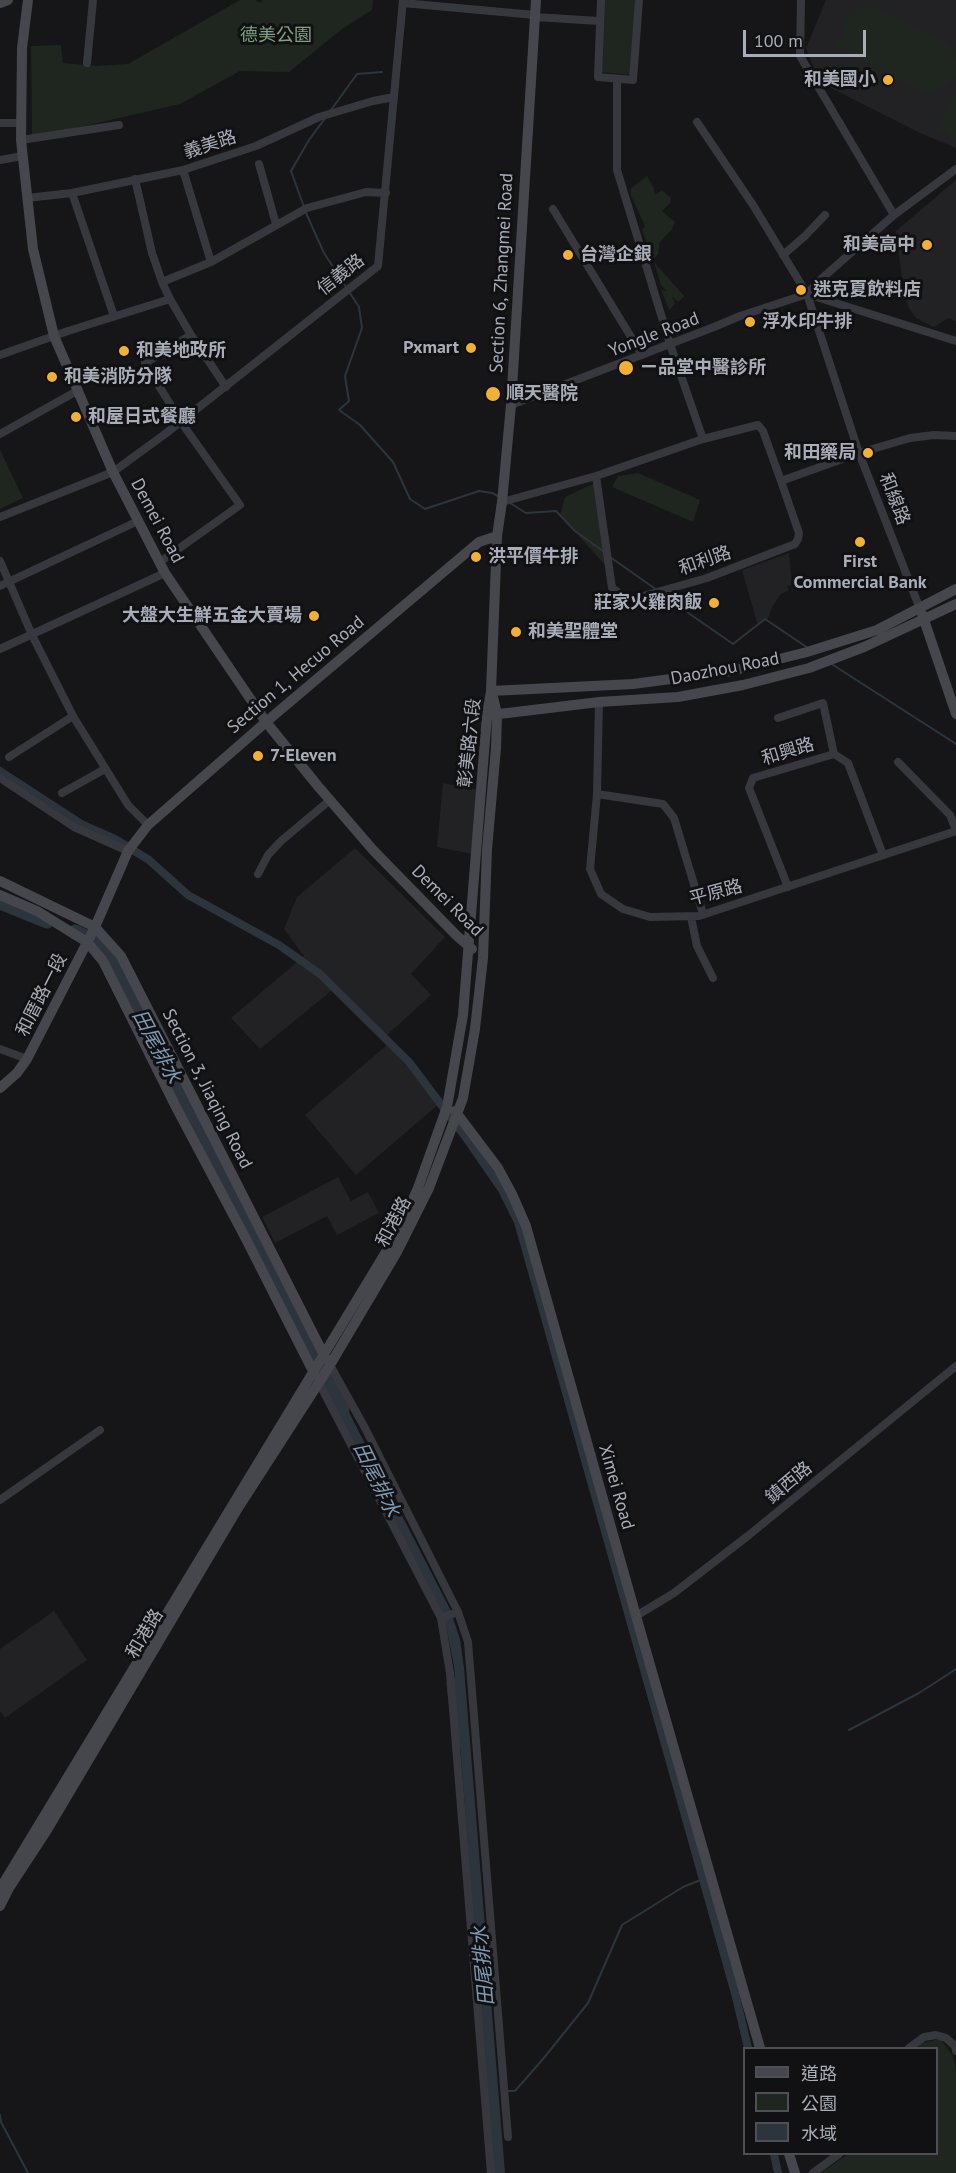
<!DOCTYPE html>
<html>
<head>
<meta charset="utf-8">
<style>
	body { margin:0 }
	#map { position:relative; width:956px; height:2173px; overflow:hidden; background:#161618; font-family:"PT Sans","Noto Sans TC",sans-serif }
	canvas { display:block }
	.legend { position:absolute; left:743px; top:2047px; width:195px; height:108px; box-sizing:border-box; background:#111113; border:2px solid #4d4f55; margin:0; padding:8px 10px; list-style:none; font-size:18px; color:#a8adb8 }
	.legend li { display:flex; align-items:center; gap:12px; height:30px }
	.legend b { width:30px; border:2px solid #4d4f55 }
	.scale { position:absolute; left:743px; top:30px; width:123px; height:27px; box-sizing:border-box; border:3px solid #a8adb8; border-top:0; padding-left:8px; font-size:18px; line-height:21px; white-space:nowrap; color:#a8adb8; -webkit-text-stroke:4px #111113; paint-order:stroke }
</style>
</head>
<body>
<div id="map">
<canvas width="956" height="2173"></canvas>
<ul class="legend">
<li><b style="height:8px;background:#45474d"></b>道路</li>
<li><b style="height:16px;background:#1e261f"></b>公園</li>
<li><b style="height:16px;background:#2c353c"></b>水域</li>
</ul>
<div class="scale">100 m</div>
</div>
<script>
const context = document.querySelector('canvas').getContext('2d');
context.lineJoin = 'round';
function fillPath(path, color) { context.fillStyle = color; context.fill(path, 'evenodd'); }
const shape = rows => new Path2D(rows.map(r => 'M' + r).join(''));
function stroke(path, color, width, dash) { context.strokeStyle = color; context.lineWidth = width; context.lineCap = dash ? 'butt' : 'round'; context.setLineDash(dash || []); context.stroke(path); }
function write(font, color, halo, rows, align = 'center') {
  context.font = font + ' "PT Sans","Noto Sans TC",sans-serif'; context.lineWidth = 6; context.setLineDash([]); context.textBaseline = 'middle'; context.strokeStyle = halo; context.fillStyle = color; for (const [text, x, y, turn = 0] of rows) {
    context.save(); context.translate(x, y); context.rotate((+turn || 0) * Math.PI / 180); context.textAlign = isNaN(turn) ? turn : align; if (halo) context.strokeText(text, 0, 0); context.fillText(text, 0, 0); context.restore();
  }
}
const built = shape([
	[826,0,956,0,956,148,920,133,825,85,816,74,806,48],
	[956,180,956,321,948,318,934,327,916,318,909,308,904,295,896,231],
	[789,553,792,585,787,586,789,590,781,594,773,605,768,618,758,626,742,570],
	[443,783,480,790,473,854,437,847],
	[355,848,445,937,411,974,431,995,385,1037,336,987,260,1049,231,1018,304,956,284,929,297,897],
	[388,1044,439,1104,356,1175,305,1115],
	[338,1177,351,1201,368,1192,379,1213,337,1235,327,1216,275,1243,262,1217],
	[54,1611,87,1660,5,1718,0,1711,0,1649]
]);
const green = shape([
	[240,0,255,0,260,3,262,0,373,0,372,10,342,29,289,72,240,71,180,104,32,138,31,46,61,45,63,63,96,66,128,64],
	[603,0,636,0,631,75,600,72],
	[867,6,876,7,943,41,950,47,956,60,956,73,951,81,937,91,928,92,918,89,835,46,839,38,844,40,845,24,850,15,859,9],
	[954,96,956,97,956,139,937,129],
	[647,176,654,189,655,195,662,190,671,198,670,203,662,211,675,222,672,229,660,242,658,254,653,260,642,230,645,226,631,196,631,188],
	[654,262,684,296,678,302,672,296,675,304,669,310,661,290,667,291,661,285],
	[0,450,23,498,0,509],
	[638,473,700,500,693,522,612,487,618,476],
	[597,482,606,566,560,515,565,497],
	[940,2039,953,2056,956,2071,956,2173,821,2173,848,2154,936,2154,936,2048,915,2048,921,2043]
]);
const water = shape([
	[336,1387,450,1609,460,1639,464,1668,505,2173,493,2173,454,1666,446,1625,330,1397]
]);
const stream = shape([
	[331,110,357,74,382,72],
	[304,207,291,171,309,140,326,117],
	[306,213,324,253,359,307,362,328,345,376,349,401,339,410,360,425,393,462,410,499,425,509,479,491,492,493,500,497],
	[510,503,526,513,556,511,575,531,603,551],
	[610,557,657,590],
	[661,594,733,644,765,619,808,648],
	[830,663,956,744],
	[849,1730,919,1693,956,1669],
	[508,2091,515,2091,543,2059,588,2003,622,1925,683,1887,703,1879],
	[0,2115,1,2122,28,2173]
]);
const canal = shape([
	[0,771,83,825,115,839,149,860,188,895,279,945,320,974,409,1062,467,1139,502,1190,518,1222,736,1997,748,2048],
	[774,2154,778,2173]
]);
const river = shape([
	[0,902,47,921],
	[75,932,101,944,123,982,235,1195,342,1409],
	[454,1684,461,1741]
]);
const street = shape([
	[601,0,598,77,633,80,639,0],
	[801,0,800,56,894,215],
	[403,3,535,15],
	[535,17,599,21],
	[87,63,93,0],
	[617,80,617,170,670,344,703,439],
	[697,122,753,205,807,294,859,453,920,609],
	[0,123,22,123],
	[21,140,119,125],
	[0,160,22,156],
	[259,164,276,224],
	[183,170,211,262],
	[135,179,152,253,162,282,170,299,191,335,226,387],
	[72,193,114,316],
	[27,198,72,193,183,170,256,146,319,117,373,101,394,97],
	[553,209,642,355],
	[783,255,805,236,825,215],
	[162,282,211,262,307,208,366,192,386,193],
	[807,294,820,280,894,215,956,169],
	[807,294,956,341],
	[0,355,68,331,170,299],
	[511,405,714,327,740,316,807,294],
	[0,434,77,391],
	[781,481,859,453,910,438,934,435,956,436],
	[502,502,596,476,703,439,758,425,763,431,781,481,799,533,798,539,795,544,707,578,636,598,626,598,612,588,596,476],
	[0,517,113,472,165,434,378,266,403,0],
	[0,561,32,635,73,716,128,805,148,825],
	[160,562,240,505,181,422,145,363,191,335],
	[0,586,138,521],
	[0,649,165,573],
	[599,702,597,794,590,869,601,894,623,909,650,917,699,916,956,831],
	[778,718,823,703,834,754],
	[9,757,73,716],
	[898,762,950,815,956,830],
	[0,778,74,827,128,851],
	[62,793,105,769],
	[597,794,663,804,674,818,703,914],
	[258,874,268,855,281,841,330,800],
	[788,887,749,788,753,778,834,754,848,763,883,855],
	[691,917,697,946,713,978],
	[0,1049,27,1059],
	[330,1365,365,1428,458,1612,468,1642,508,2137],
	[319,1383,441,1618,450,1673,491,2173],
	[0,1500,100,1430],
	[636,1616,674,1593,749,1535,956,1366],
	[441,1618,458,1612],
	[909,2048,924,2037,936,2035,946,2038,955,2046,956,2051],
	[813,2173,839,2154]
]);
const secondary = shape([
	[28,0,22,48,21,140,33,249,54,336,113,472,165,573,266,722,317,785,373,850,456,935,472,949],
	[0,3,8,0],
	[922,614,956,714],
	[491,691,633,684,731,671,807,652,877,630,956,589],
	[491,715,599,702,678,697,743,685,809,668,864,647,956,604],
	[0,881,95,927,121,956,326,1359],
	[0,895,37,911,87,942,103,961,177,1109,246,1239,315,1375],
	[0,1088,17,1073,27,1059,95,927,128,851,148,825,266,722,479,542,497,536],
	[455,1111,498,1168,512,1194,526,1226,636,1616,760,2048],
	[0,1889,395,1237,418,1188,447,1107,463,1015,487,715,491,691,497,536,502,502,511,405,536,0],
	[0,1906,9,1888,47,1830,238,1508,327,1370,397,1252,429,1188,463,1098,475,1029,483,958,487,849,496,748,497,714,493,697],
	[789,2154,795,2173]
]);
const markers = [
	[888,80,6,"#f2b134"],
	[927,245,6,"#f2b134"],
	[568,255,6,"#f2b134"],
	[801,290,6,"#f2b134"],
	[750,322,6,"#f2b134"],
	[471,348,6,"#f2b134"],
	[124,351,6,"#f2b134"],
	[626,368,8,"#f2b134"],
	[52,377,6,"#f2b134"],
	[493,394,8,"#f2b134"],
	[76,417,6,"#f2b134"],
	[868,453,6,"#f2b134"],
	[860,542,6,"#f2b134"],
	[476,557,6,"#f2b134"],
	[714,603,6,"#f2b134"],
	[314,616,6,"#f2b134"],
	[516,632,6,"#f2b134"],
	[258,756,6,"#f2b134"]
];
const parkNames = [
	["德美公園",276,36]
];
const poiNames = [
	["和美國小",876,80,"right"],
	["和美高中",915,245,"right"],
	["台灣企銀",580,255],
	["迷克夏飲料店",813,290],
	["浮水印牛排",762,322],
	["Pxmart",459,348,"right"],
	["和美地政所",136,351],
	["ㄧ品堂中醫診所",640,368],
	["和美消防分隊",64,377],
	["順天醫院",506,394],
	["和屋日式餐廳",88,417],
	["和田藥局",856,453,"right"],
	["洪平價牛排",488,557],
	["First",860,562,"center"],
	["Commercial Bank",860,583,"center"],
	["莊家火雞肉飯",702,603,"right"],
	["大盤大生鮮五金大賣場",302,616,"right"],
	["和美聖體堂",528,632],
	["7-Eleven",270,756]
];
const streetNames = [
	["義美路",210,145,-18],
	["Section 6, Zhangmei Road",502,273,-87],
	["信義路",341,275,-38],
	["Yongle Road",654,335,-21],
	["和線路",894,499,69],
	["Demei Road",157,521,62],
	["和利路",705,561,-19],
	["Daozhou Road",725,669,-11],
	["Section 1, Hecuo Road",296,675,-40],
	["彰美路六段",470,743,-84],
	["和興路",788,752,-17],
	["平原路",716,893,-15],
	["Demei Road",447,901,45],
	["和厝路一段",42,995,-63],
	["Section 3, Jiaqing Road",207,1089,63],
	["和港路",394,1222,-62],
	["鎮西路",789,1483,-40],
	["Ximei Road",616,1487,74],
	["和港路",145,1634,-59]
];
const waterNames = [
	["田尾排水",156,1047,62],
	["田尾排水",376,1480,64],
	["田尾排水",484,1966,-95]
];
fillPath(built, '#222225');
fillPath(green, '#1e261f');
fillPath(water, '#2c353c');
stroke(stream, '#2c353c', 2);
stroke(canal, '#2c353c', 8);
stroke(river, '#2c353c', 15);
stroke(street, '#37383d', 8);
stroke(secondary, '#45474d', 10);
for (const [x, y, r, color] of markers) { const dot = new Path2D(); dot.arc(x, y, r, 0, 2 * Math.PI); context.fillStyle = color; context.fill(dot); stroke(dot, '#111113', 2); }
write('18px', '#7fa381', '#111113', parkNames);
write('bold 18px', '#a8adb8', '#111113', poiNames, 'left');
write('18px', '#a8adb8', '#111113', streetNames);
write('italic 20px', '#7f9bb3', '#111113', waterNames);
</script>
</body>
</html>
